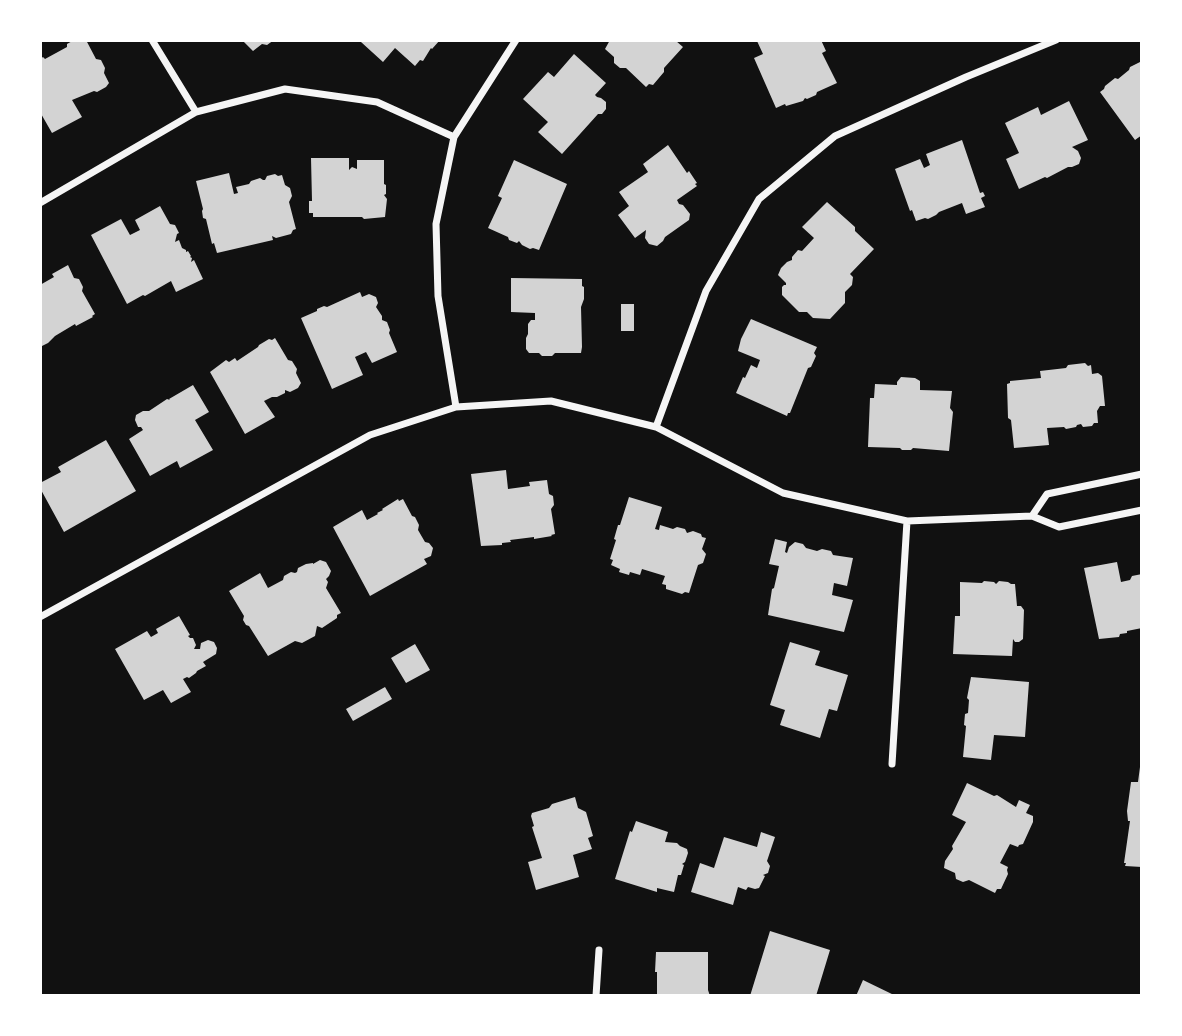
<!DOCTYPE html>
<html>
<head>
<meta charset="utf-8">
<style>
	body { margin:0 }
	#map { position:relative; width:1182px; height:1036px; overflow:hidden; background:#111; font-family:Signika,sans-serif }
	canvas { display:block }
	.frame { position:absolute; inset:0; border:42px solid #fff; pointer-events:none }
</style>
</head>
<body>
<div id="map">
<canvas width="1182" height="1036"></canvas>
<div class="frame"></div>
</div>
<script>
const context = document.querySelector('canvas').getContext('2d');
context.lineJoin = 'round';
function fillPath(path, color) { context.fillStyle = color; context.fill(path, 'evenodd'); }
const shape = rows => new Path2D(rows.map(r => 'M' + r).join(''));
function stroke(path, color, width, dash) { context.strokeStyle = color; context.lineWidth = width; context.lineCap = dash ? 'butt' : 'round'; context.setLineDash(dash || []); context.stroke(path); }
const building = shape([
	[74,40,86,40,96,59,101,60,105,68,104,73,109,83,106,87,97,92,94,91,72,100,82,117,52,133,40,112,40,59,43,57,45,59,67,47,67,44],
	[242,40,274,40,267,45,262,44,253,51],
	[363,40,440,40,432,49,431,48,423,61,420,60,415,66,395,48,383,62,361,42],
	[610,40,677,40,676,41,683,47,664,68,664,72,653,85,649,84,646,87,626,68,620,68,614,63,614,57,605,49],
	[759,40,821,40,826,51,822,53,837,83,817,92,816,95,807,99,805,98,803,101,786,106,785,104,776,108,754,58,763,54,757,41],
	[574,54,606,83,595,95,597,97,601,98,606,102,606,109,602,114,598,114,562,154,538,132,548,122,523,99,548,72,554,77],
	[1142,61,1142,135,1135,140,1100,92,1104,89,1105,86,1115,78,1118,79,1129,70,1130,67],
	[1069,101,1088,140,1072,147,1078,151,1081,158,1079,164,1072,167,1068,167,1047,178,1045,177,1019,189,1006,159,1019,153,1005,123,1038,107,1041,115],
	[962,140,980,193,983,192,985,196,981,198,985,207,966,214,962,203,939,212,936,215,928,219,925,218,916,221,912,210,910,211,895,169,920,159,924,168,930,165,926,154],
	[668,145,687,173,689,171,697,183,695,184,697,186,677,200,679,204,683,205,690,214,689,220,665,237,663,241,657,246,649,244,645,238,646,230,635,238,618,215,629,206,619,192,648,172,643,164],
	[311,158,349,158,349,170,352,167,357,169,357,160,384,160,384,184,386,185,386,194,384,195,387,199,385,217,364,219,362,217,313,217,313,213,309,213,309,201,312,201],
	[514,160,567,184,539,250,533,248,530,249,522,245,519,241,517,243,509,240,508,237,488,228,502,198,498,196],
	[229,173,234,194,238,193,236,187,249,184,251,181,260,178,263,180,265,180,267,176,275,174,278,176,282,175,285,185,290,188,292,196,289,202,296,229,293,230,291,234,276,238,272,236,273,240,217,253,214,243,212,244,206,219,203,218,202,211,203,209,196,181],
	[827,202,855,227,855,231,874,249,850,274,853,277,852,285,845,292,845,303,830,319,813,318,807,312,799,312,782,295,782,287,784,285,786,285,786,283,778,275,781,268,787,262,792,260,792,257,798,250,802,251,814,238,802,227],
	[160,206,170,224,175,225,179,233,177,234,175,242,179,240,182,248,186,250,186,252,188,251,191,256,190,257,192,258,191,262,194,260,203,279,176,292,171,281,145,296,143,295,127,304,91,235,121,219,130,235,140,230,135,220],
	[68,265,74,278,79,279,83,287,82,291,95,314,92,316,93,317,76,326,75,324,55,336,48,343,40,347,40,285,54,277,52,274],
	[511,278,582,279,582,286,584,287,584,299,581,307,582,347,581,353,555,353,552,356,542,356,539,353,529,353,526,349,526,338,528,334,528,324,531,320,535,320,535,313,511,312],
	[360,292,362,297,369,294,376,297,378,303,376,307,382,316,382,320,387,322,390,330,389,333,397,352,372,363,366,352,355,357,363,375,332,389,301,318,317,311,317,309,324,306,327,307],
	[621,304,634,304,634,331,621,331],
	[751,319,817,347,814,353,816,356,811,367,808,368,790,413,788,413,787,416,736,393,743,377,745,378,751,365,757,368,760,360,738,351,741,339],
	[275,338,288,360,292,361,297,369,296,373,301,383,298,388,290,392,285,390,285,393,277,397,272,397,264,401,275,417,245,434,210,372,226,360,229,362,235,358,237,361,258,347,259,345,269,339,272,340],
	[1085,363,1088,366,1091,365,1092,374,1098,373,1102,376,1105,406,1100,406,1097,411,1098,423,1094,423,1092,426,1083,427,1081,424,1077,425,1076,427,1066,429,1064,427,1047,428,1049,445,1014,448,1011,420,1008,418,1007,384,1010,383,1010,381,1041,378,1040,371,1066,368,1068,365],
	[901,377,915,378,920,381,920,390,952,391,950,408,953,412,949,451,913,448,911,450,902,450,900,448,868,447,870,398,874,398,875,384,897,385,897,382],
	[193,385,209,412,195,420,213,450,180,468,177,461,150,476,129,439,143,430,141,427,138,427,135,420,136,415,143,411,149,411,167,399,170,400,169,399],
	[106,440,136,491,64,532,40,488,40,483,61,472,58,467],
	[506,470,508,489,530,486,529,482,547,480,549,494,553,496,554,505,551,509,555,534,551,535,552,536,534,539,534,537,510,540,511,542,502,543,502,545,481,546,471,474],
	[629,497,662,507,655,529,659,530,660,525,673,529,677,527,685,529,687,533,693,531,701,534,702,537,706,538,702,549,706,554,703,563,698,565,689,593,685,592,682,594,666,589,666,585,662,584,665,576,642,569,640,575,630,572,629,575,619,572,620,569,611,565,613,560,610,559,616,540,614,539,618,525,620,525],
	[398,499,399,501,403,499,412,516,415,517,419,525,418,530,425,542,429,543,433,548,431,556,424,559,427,564,370,596,333,527,362,510,367,520,378,514,377,513,383,510,382,509],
	[775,539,787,542,785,552,787,553,789,547,795,542,803,544,806,548,817,551,822,549,831,551,833,555,853,558,847,586,834,583,832,595,853,600,844,632,768,615,772,589,774,588,779,566,769,564],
	[320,560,326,562,331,571,329,576,326,579,328,582,326,588,341,613,337,615,337,618,322,628,317,626,315,636,302,643,295,641,268,656,249,626,246,625,243,620,244,616,229,591,260,573,268,588,283,580,284,576,291,572,295,573,297,572,298,568,306,564,313,563,313,564],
	[1117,562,1121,582,1130,580,1132,576,1142,574,1142,628,1127,631,1127,633,1120,634,1119,637,1099,639,1084,568],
	[984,581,994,582,996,584,999,581,1008,582,1011,584,1015,584,1017,606,1021,606,1024,610,1023,639,1019,642,1015,642,1013,639,1012,656,953,654,955,616,960,616,960,582,982,583],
	[179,616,190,635,188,636,190,638,193,638,196,645,194,649,200,649,201,643,208,640,214,642,217,648,216,654,203,662,206,666,197,671,196,673,189,678,187,677,183,679,191,692,171,703,163,690,144,700,115,649,147,631,151,637,158,633,156,629],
	[790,642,820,651,815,665,848,675,837,711,829,709,820,738,780,725,785,710,770,705],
	[415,644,430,670,406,683,391,658],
	[971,677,1029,682,1025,737,994,735,991,760,963,757,966,726,964,725,965,714,968,713,969,700,967,698],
	[385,687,392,699,353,721,346,709],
	[1140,767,1142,767,1142,867,1125,866,1126,863,1124,863,1130,821,1128,821,1127,811,1131,782,1138,782],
	[967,783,994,796,997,795,1016,807,1019,800,1030,805,1026,813,1033,816,1033,822,1023,844,1019,845,1018,847,1010,844,1000,863,1008,867,1007,870,1008,874,1001,889,997,889,995,893,969,880,963,882,956,879,955,873,944,868,945,861,953,849,952,846,966,822,952,815],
	[575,797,578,808,586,812,593,836,588,838,592,849,573,855,579,877,536,890,528,862,542,858,532,827,534,826,531,816,532,813,549,808,552,804],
	[636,821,668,832,665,842,677,843,680,846,687,849,688,853,685,862,682,864,684,865,681,875,678,875,674,892,657,888,657,892,615,879,630,831,632,832],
	[761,832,775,837,767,861,770,866,768,873,763,875,765,876,759,888,755,889,748,887,746,890,738,887,733,905,691,892,700,863,714,868,724,837,757,847],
	[770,931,830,950,816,996,750,996],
	[656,952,708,952,708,990,710,996,657,996,657,972,655,972],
	[863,980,896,996,856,996]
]);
const minor = shape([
	[152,40,196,112],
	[40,203,196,112,285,89,377,102,454,137],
	[456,407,438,296,436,224,454,137,516,40],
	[656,427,706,291,759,199,835,136,966,77,1056,40],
	[1032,516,1047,494,1142,474],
	[40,617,370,435,456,407,551,401,656,427,783,493,907,521,1032,516,1059,527,1142,510],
	[892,764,907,521],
	[596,996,599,950]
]);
fillPath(building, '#d3d3d3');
stroke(minor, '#f5f5f5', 7);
</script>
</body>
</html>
